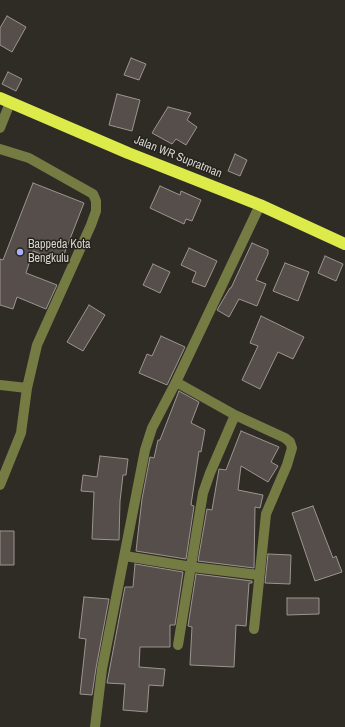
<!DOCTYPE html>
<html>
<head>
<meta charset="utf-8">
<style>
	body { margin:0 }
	canvas { display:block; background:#2f2c25 }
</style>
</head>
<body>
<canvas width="345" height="727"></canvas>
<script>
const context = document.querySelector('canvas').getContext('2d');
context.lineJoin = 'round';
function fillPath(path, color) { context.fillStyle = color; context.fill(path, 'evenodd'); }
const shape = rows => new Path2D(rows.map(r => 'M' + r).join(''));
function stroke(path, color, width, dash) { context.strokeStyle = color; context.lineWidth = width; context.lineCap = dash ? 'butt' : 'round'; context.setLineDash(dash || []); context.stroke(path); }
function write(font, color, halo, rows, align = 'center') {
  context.font = font + ' "Archivo Narrow",sans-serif'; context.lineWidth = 3; context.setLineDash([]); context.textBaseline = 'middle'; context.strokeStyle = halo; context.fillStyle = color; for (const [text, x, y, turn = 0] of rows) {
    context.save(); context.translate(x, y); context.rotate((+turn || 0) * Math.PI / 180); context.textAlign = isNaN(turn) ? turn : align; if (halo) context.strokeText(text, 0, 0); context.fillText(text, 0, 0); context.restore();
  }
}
const building = shape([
	[7,16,26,27,12,52,0,45,0,28,7,16],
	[131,58,146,64,139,80,124,75,131,58],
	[8,72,22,79,16,91,2,84,8,72],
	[117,94,140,100,132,131,109,125,117,94],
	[168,107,191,113,187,120,197,127,186,145,176,139,172,144,152,133,168,107],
	[235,154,247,160,240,176,228,171,235,154],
	[33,183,84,203,61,262,33,251,26,273,57,285,46,309,17,297,13,309,0,305,0,259,3,260,33,183],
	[160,186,180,195,181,191,201,200,192,221,186,219,184,224,150,208,160,186],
	[252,243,268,250,268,254,256,280,266,284,257,306,239,299,229,317,217,310,230,288,231,288,252,243],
	[189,248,217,261,205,287,192,282,196,272,181,265,189,248],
	[325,256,343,264,336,281,318,273,325,256],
	[285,263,309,272,298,301,273,291,285,263],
	[153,264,170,272,160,293,143,285,153,264],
	[89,305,105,315,83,351,67,342,89,305],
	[261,316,304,337,293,359,278,352,260,389,242,380,258,346,250,343,261,316],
	[161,336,185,347,167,385,139,373,147,354,152,356,161,336],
	[179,391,199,402,191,423,205,430,201,452,199,451,191,505,194,506,186,559,136,551,142,499,150,457,154,458,158,440,160,440,179,391],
	[241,431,279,447,271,462,278,466,268,482,241,466,238,490,263,495,260,508,255,507,254,568,198,561,207,509,212,510,219,469,226,470,241,431],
	[100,456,128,459,126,475,123,475,120,501,119,540,92,539,94,492,81,491,83,475,97,477,100,456],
	[313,506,333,558,336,556,342,572,315,581,292,513,313,506],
	[0,531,14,531,14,565,0,565,0,531],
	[268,554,291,555,290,584,265,583,268,554],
	[135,564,183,572,175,625,170,625,170,647,140,647,139,667,165,669,163,686,149,685,147,712,123,710,125,684,107,683,125,587,133,587,135,564],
	[196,574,252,581,252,583,249,583,246,626,236,625,234,667,190,665,192,627,188,626,196,574],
	[84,597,109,599,96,668,92,695,80,694,86,639,79,638,84,597],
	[287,598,319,598,319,614,287,615,287,598]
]);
const minor = shape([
	[0,128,10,103],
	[0,149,29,158,93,194,96,201,96,211,91,225,37,345,27,388,0,385],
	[235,415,285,438,290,442,292,448,287,465,266,514,254,629],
	[0,485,21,433,27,388],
	[125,556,192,567,259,575],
	[178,645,203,493,210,473,235,415,176,382,260,205],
	[95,727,102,669,145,450,152,428,176,382]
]);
const highway = shape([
	[0,98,128,153,260,205,345,244]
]);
const markers = [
	[20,252,4,"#abaffb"]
];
const streetNames = [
	["Jalan WR Supratman",178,157,22]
];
const poiNames = [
	["Bappeda Kota",28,245],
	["Bengkulu",28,259]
];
fillPath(building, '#564e4a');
stroke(building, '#9d9490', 1);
stroke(minor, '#757c43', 10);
stroke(highway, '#dcea4a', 12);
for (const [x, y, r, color] of markers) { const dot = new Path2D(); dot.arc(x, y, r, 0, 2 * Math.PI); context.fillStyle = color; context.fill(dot); stroke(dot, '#25221b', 1.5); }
write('12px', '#d7d5d0', '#25221b', streetNames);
write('12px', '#d7d5d0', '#25221b', poiNames, 'left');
</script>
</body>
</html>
